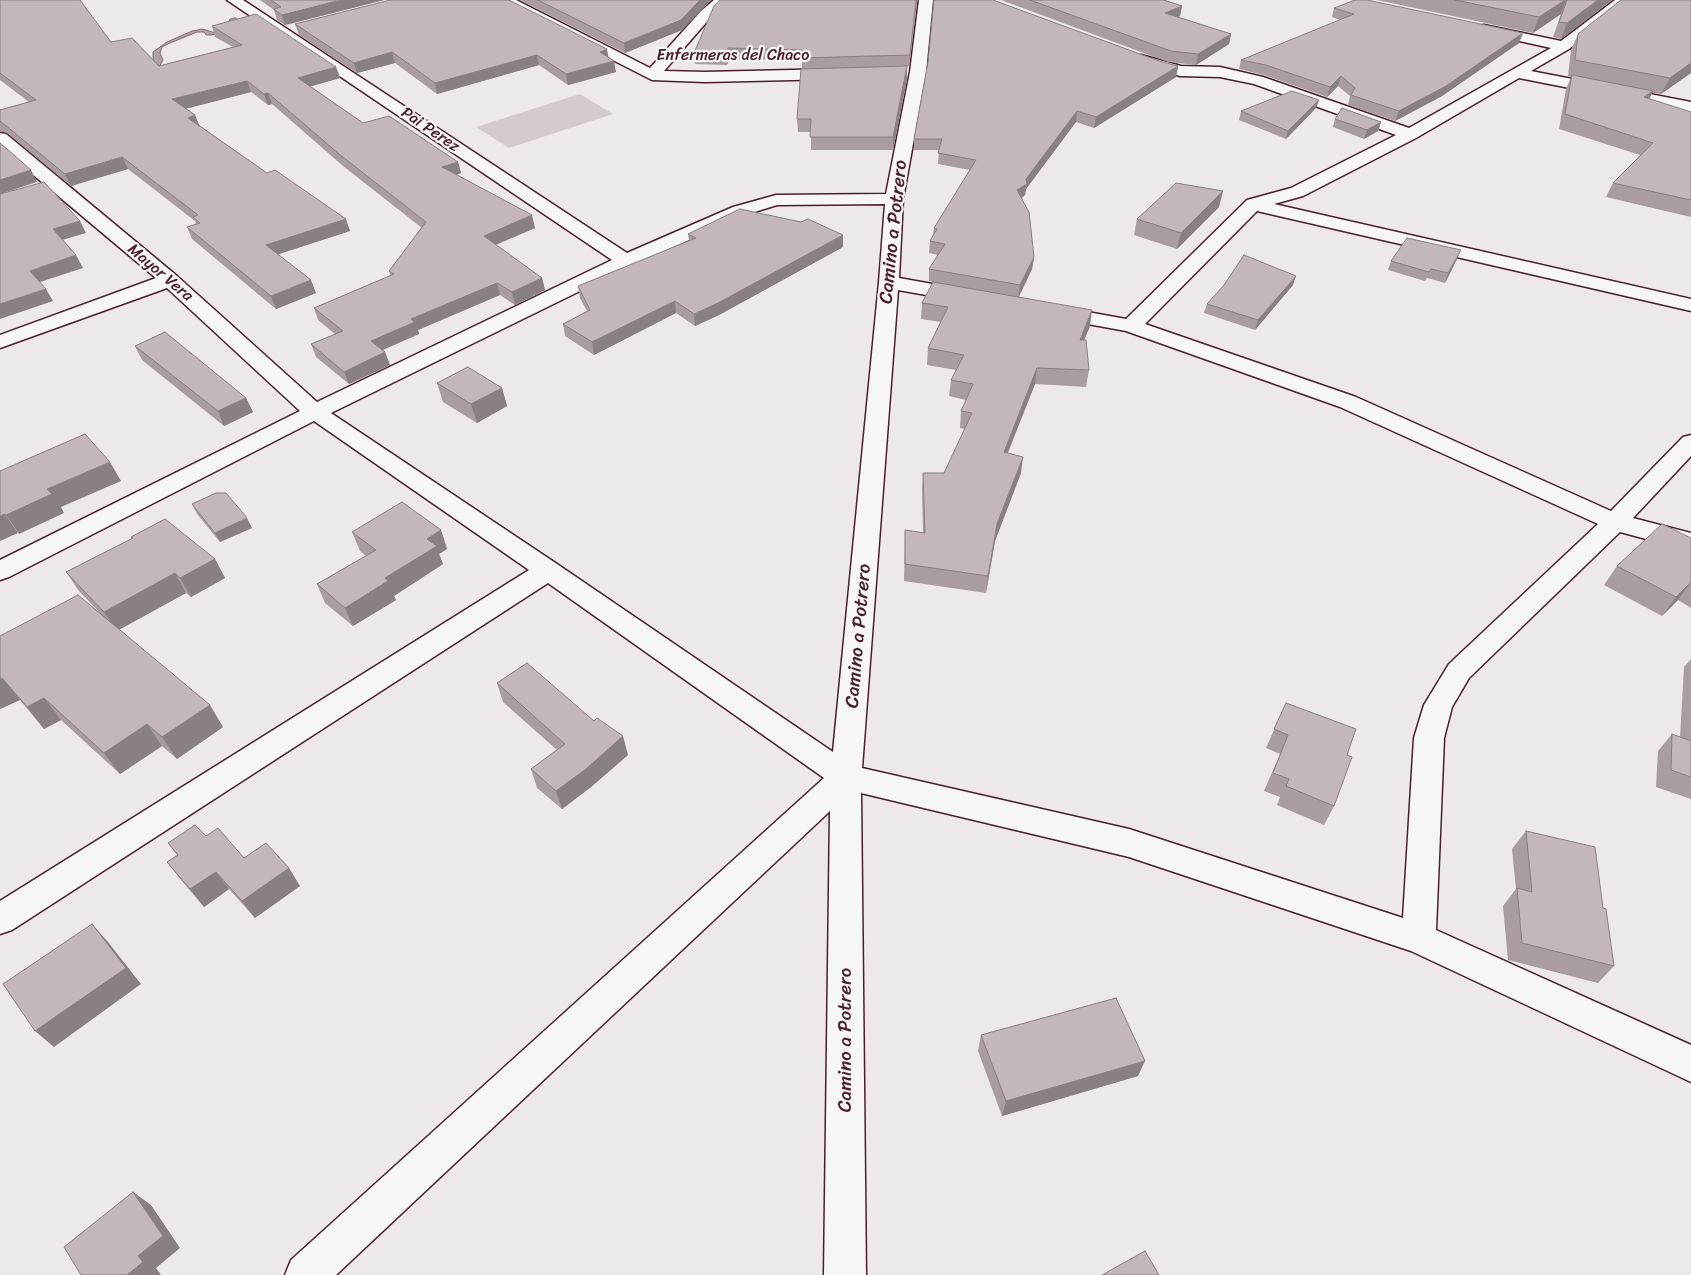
<!DOCTYPE html>
<html>
<head>
<meta charset="utf-8">
<style>
	body { margin:0 }
	canvas { display:block; background:#ece9e6 }
</style>
</head>
<body>
<canvas width="1691" height="1275"></canvas>
<script>
const context = document.querySelector('canvas').getContext('2d');
context.lineJoin = 'round';
function fillPath(path, color) { context.fillStyle = color; context.fill(path, 'evenodd'); }
const shape = rows => new Path2D(rows.map(r => 'M' + r).join(''));
function stroke(path, color, width, dash) { context.strokeStyle = color; context.lineWidth = width; context.lineCap = dash ? 'butt' : 'round'; context.setLineDash(dash || []); context.stroke(path); }
function write(font, color, halo, rows, align = 'center') {
  context.font = font + ' Sriracha,sans-serif'; context.lineWidth = 4.5; context.setLineDash([]); context.textBaseline = 'middle'; context.strokeStyle = halo; context.fillStyle = color; for (const [text, x, y, turn = 0] of rows) {
    context.save(); context.translate(x, y); context.rotate((+turn || 0) * Math.PI / 180); context.textAlign = isNaN(turn) ? turn : align; if (halo) context.strokeText(text, 0, 0); context.fillText(text, 0, 0); context.restore();
  }
}
const green = shape([
	[580,94,613,114,509,148,476,127]
]);
const water = shape([
	[235,18,239,20,221,33,211,35,206,35,204,32,197,32,170,43,162,47,160,53,163,60,158,69,153,62,153,52,167,42,192,31,202,29,216,33,227,25,230,19,235,18]
]);
const minor = shape([
	[227,0,243,0,627,253,733,207,776,195,886,194,910,72,919,0,933,0,926,72,903,199,899,278,966,290,973,292,976,296,973,300,966,302,898,290,862,768,1129,829,1403,918,1414,738,1424,705,1449,664,1598,524,1340,407,1126,331,1055,318,1048,316,1045,312,1048,308,1055,306,1126,319,1247,200,1291,188,1396,135,1254,84,1220,77,1180,76,1136,62,1134,59,1136,56,1141,55,1181,66,1220,67,1263,77,1409,128,1551,48,1479,32,1477,29,1479,26,1484,25,1561,41,1615,0,1631,0,1569,49,1531,71,1691,102,1691,112,1519,78,1416,138,1303,196,1274,204,1691,299,1691,311,1257,211,1145,324,1356,397,1611,511,1683,437,1691,435,1691,456,1633,518,1691,533,1691,551,1620,532,1469,678,1452,707,1444,738,1436,930,1691,1045,1691,1082,1411,951,1129,857,861,793,866,1275,824,1275,830,811,336,1275,285,1275,291,1260,824,778,548,583,12,930,0,934,0,901,529,570,314,421,9,577,0,580,0,560,300,411,167,288,0,348,0,335,156,278,0,147,0,133,6,134,177,276,317,402,612,260,227,0],
	[885,204,879,282,833,752,557,564,331,413,633,265,745,215,777,205,885,204],
	[499,0,516,0,650,68,701,11,714,0,729,0,711,17,664,71,705,72,836,69,841,71,844,74,841,77,836,79,705,82,652,80,501,3,499,0]
]);
const wall = shape([
	[0,0,111,42,159,66,233,47,215,37,212,26,336,67,340,78,310,86,363,123,458,162,461,173,457,175,535,228,496,245,542,278,545,290,515,305,500,295,418,330,419,334,383,350,385,352,390,365,349,384,316,357,311,344,335,334,318,320,314,308,391,276,389,271,422,228,343,166,272,104,268,105,251,92,185,109,195,115,199,125,350,231,278,254,316,293,276,309,192,239,187,227,196,224,195,221,128,169,71,186,7,133,0,131,0,110,29,102,0,80],
	[260,0,384,0,285,25,277,20,274,10],
	[520,0,711,0,682,30,625,53],
	[720,0,917,0,909,66,907,66,907,79,893,150,811,150,811,132,798,132,797,119,802,68,802,60,729,59,727,65,695,64,694,53],
	[1001,0,1164,0,1182,6,1180,16,1178,17,1231,34,1229,44,1196,65,1168,62],
	[1377,0,1612,0,1561,39,1553,37,1561,14,1533,33],
	[1691,0,1691,73,1661,94,1652,93,1649,99,1691,112,1691,217,1606,197,1613,183,1640,155,1559,129,1566,89,1571,77,1568,76,1571,50,1578,34],
	[1334,8,1519,43,1442,96,1395,121,1348,105,1350,96,1338,86,1327,97,1264,75,1239,69,1241,60,1340,20,1332,17],
	[295,24,608,57,616,72,568,85,539,65,437,94,395,63,357,73,299,35],
	[1159,61,1178,66,1176,77,1094,128,1076,122,1026,189,1025,195,1022,198,1034,257,1032,269,1019,297,1090,326,1084,340,1089,370,1086,387,1035,384,1008,453,1021,473,995,541,986,593,904,581,905,530,923,533,922,490,923,473,944,473,965,429,960,428,961,411,966,400,949,396,951,380,956,370,927,365,928,348,941,322,921,319,922,303,933,282,929,281,929,269,938,255,929,253,930,241,933,235,934,228,970,170,938,164,939,150,914,150,914,139,928,62],
	[1319,100,1316,108,1286,139,1239,120,1241,111],
	[1335,119,1381,122,1378,131,1364,139,1333,127],
	[1219,207,1177,249,1134,235,1137,219],
	[688,234,843,247,719,315,695,326,676,313,594,355,565,336,563,324,587,311,580,298,578,286,689,241],
	[1457,259,1445,283,1427,278,1425,281,1388,270,1391,261],
	[1293,285,1255,330,1204,313,1207,304],
	[135,346,246,398,253,412,224,426,142,360],
	[437,383,502,388,507,406,477,423,443,402],
	[192,504,252,528,220,542,197,514],
	[441,530,447,549,439,554,443,564,394,596,396,600,353,626,325,603,317,584,366,556,360,551,352,532],
	[131,537,215,559,225,578,191,597,186,593,119,629,223,727,177,759,162,746,120,774,61,720,44,729,20,700,0,709,0,636,100,613,79,591,66,572,132,539],
	[1691,538,1691,608,1678,600,1662,616,1604,585,1617,566],
	[1691,659,1691,799,1656,787,1658,751,1672,734,1680,737,1684,667],
	[497,683,628,755,591,787,562,809,537,788,531,769,557,750,503,702],
	[1286,703,1347,755,1334,806,1324,825,1277,805,1280,797,1264,791,1280,754,1266,748],
	[1526,831,1603,908,1614,966,1598,983,1508,960,1503,906,1516,889,1512,849],
	[206,836,244,858,300,886,255,918,229,889,204,907,181,880,167,862,177,855,168,843],
	[981,1035,1138,1076,1002,1116,978,1051]
]);
const shadedWall = shape([
	[341,0,384,0,285,25,282,15],
	[700,0,711,0,682,30,625,53,624,43],
	[916,0,917,0,909,66,910,55],
	[1565,0,1566,0,1561,14,1533,33,1539,17],
	[1598,0,1612,0,1561,39,1567,23],
	[1182,6,1180,16,1163,23,1165,13],
	[1523,33,1519,43,1442,96,1395,121,1399,111],
	[1231,34,1229,44,1196,65,1198,54],
	[728,48,729,59,727,65,726,54],
	[607,49,609,60,600,52],
	[392,52,395,63,357,73,354,63],
	[537,55,539,65,437,94,435,83],
	[614,61,616,72,568,85,566,74],
	[1691,63,1691,73,1661,94,1670,78],
	[907,66,907,79,893,150,893,137],
	[1178,66,1176,77,1094,128,1096,117],
	[336,67,340,78,302,89,298,78],
	[1341,76,1338,86,1327,97,1330,87],
	[247,81,251,92,177,111,172,99],
	[1653,91,1646,105,1644,97],
	[268,93,272,104,268,105,264,94],
	[1319,100,1316,108,1286,139,1288,131],
	[1077,111,1076,122,1026,189,1025,195,1016,202,1017,190],
	[195,115,200,127,188,118],
	[1381,122,1378,131,1364,139,1367,130],
	[122,157,128,169,71,186,65,174],
	[458,162,461,173,445,178,442,167],
	[31,170,37,182,0,194,0,180],
	[1223,191,1219,207,1177,249,1181,233],
	[532,215,535,228,487,248,484,236],
	[346,219,350,231,270,257,266,245],
	[80,221,86,233,59,241,53,229],
	[843,235,843,247,719,315,695,326,694,314],
	[1461,250,1457,259,1445,283,1448,273],
	[76,255,83,268,37,283,30,271],
	[1034,257,1032,269,1018,298,1020,285],
	[1296,276,1293,285,1255,330,1258,320],
	[542,278,545,290,515,305,512,292],
	[311,280,316,293,276,309,271,296],
	[497,283,500,295,418,330,419,334,375,353,371,341,411,319],
	[46,289,53,301,0,319,0,304],
	[675,301,676,313,594,355,592,342],
	[1092,310,1090,326,1077,357,1080,340],
	[385,352,390,365,349,384,344,372],
	[1037,368,1035,384,1001,469,1004,452],
	[502,388,507,406,477,423,471,404],
	[246,398,253,412,224,426,218,411],
	[1023,457,1021,473,995,541,986,593,988,576,997,524],
	[110,462,121,481,61,507,64,513,19,534,6,515,47,489],
	[5,514,18,533,0,541,0,516],
	[247,518,252,528,220,542,215,533],
	[441,530,447,549,439,554,443,564,394,596,396,600,353,626,345,608,427,539],
	[215,559,225,578,191,597,180,578],
	[175,573,186,593,117,631,104,612],
	[1691,582,1678,600,1662,616,1676,597],
	[2,678,20,700,0,709,0,679],
	[44,698,61,720,44,729,27,707],
	[210,705,223,727,177,759,162,737],
	[147,724,162,746,120,774,104,753],
	[623,736,628,755,591,787,562,809,556,791],
	[289,868,300,886,255,918,242,901],
	[216,872,229,889,204,907,190,889],
	[92,924,108,942,141,984,54,1047,35,1031],
	[1145,1061,1138,1076,1002,1116,1006,1101],
	[133,1192,151,1205,180,1248,156,1268,161,1275,127,1275,138,1256]
]);
const building = shape([
	[0,0,80,0,111,42,132,38,159,66,242,45,212,26,256,14,336,67,298,78,363,123,389,116,458,162,442,167,532,215,484,236,542,278,512,292,497,283,411,319,415,322,371,341,385,352,344,372,311,344,343,331,314,308,394,274,389,271,426,222,339,154,268,93,264,94,247,81,172,99,195,115,188,118,267,173,275,170,346,219,266,245,311,280,271,296,187,227,200,223,193,217,198,215,122,157,65,174,0,121,0,110,36,100,0,73,0,0],
	[271,0,341,0,282,15,274,9,281,7,271,0],
	[390,0,509,0,607,49,600,52,614,61,566,74,537,55,435,83,392,52,354,63,295,24,390,0],
	[538,0,700,0,681,20,624,43,538,0],
	[720,0,916,0,910,55,801,58,802,50,728,48,726,54,694,53,714,6,720,0],
	[934,0,993,0,1159,61,1178,66,1096,117,1077,111,1026,179,1027,184,1017,190,1029,212,1034,257,1020,285,929,269,945,244,930,241,937,229,934,228,976,160,938,153,942,139,914,139,928,62,934,0],
	[1030,0,1164,0,1182,6,1165,13,1231,34,1198,54,1171,51,1030,0],
	[1355,0,1367,0,1523,33,1446,86,1399,111,1351,95,1355,88,1341,76,1330,87,1266,65,1241,60,1354,14,1334,8,1355,0],
	[1455,0,1565,0,1539,17,1455,0],
	[1567,0,1598,0,1567,23,1559,22,1567,0],
	[1621,0,1691,0,1691,63,1670,78,1575,60,1578,34,1621,0],
	[907,66,893,137,810,137,811,119,797,119,801,69,907,66],
	[1572,75,1653,91,1644,97,1691,112,1691,200,1613,183,1653,143,1565,114,1572,75],
	[1292,91,1319,100,1288,131,1241,111,1292,91],
	[1342,108,1381,122,1367,130,1335,119,1342,108],
	[0,143,31,170,0,180,0,143],
	[44,182,80,221,53,229,76,255,30,271,46,289,0,304,0,194,44,182],
	[1176,183,1223,191,1181,233,1137,219,1176,183],
	[740,209,801,222,808,219,843,235,718,303,694,314,675,301,592,342,563,324,590,310,578,286,696,238,688,234,740,209],
	[1407,238,1461,250,1448,273,1431,269,1429,272,1391,261,1407,238],
	[1244,255,1296,276,1258,320,1207,304,1224,285,1244,255],
	[933,282,1092,310,1080,340,1086,340,1089,370,1037,368,1004,452,1023,457,997,524,988,576,905,564,905,530,925,533,923,473,944,473,972,413,961,411,973,384,951,380,964,355,928,348,948,307,922,303,933,282],
	[165,332,246,398,218,411,135,346,165,332],
	[468,367,502,388,471,404,437,383,468,367],
	[85,434,110,462,47,489,52,494,6,515,5,514,0,516,0,471,85,434],
	[216,493,226,493,247,518,215,533,192,504,216,493],
	[402,502,441,530,427,539,437,546,385,578,388,581,345,608,317,584,376,550,352,532,402,502],
	[165,519,215,559,180,578,175,573,104,612,66,572,133,538,131,537,165,519],
	[1662,524,1691,538,1691,582,1676,597,1617,566,1662,524],
	[78,595,210,705,162,737,147,724,104,753,44,698,27,707,2,678,0,679,0,636,78,595],
	[527,663,594,721,597,718,623,736,586,769,556,791,531,769,565,744,497,683,527,663],
	[1286,703,1356,729,1347,755,1352,757,1334,806,1286,786,1289,779,1273,773,1288,735,1274,729,1286,703],
	[1672,734,1691,741,1691,777,1671,770,1672,734],
	[195,825,206,836,218,828,244,858,266,843,289,868,242,901,216,872,190,889,167,862,178,855,168,843,195,825],
	[1526,831,1595,847,1603,908,1606,909,1614,966,1522,943,1517,888,1532,892,1526,831],
	[92,924,126,968,35,1031,3,984,92,924],
	[1116,998,1145,1061,1006,1101,981,1035,1116,998],
	[133,1192,163,1236,138,1256,143,1262,127,1275,81,1275,64,1247,133,1192],
	[1145,1251,1159,1275,1102,1275,1145,1251]
]);
const farStreetnames = [
	["Enfermeras del Chaco",733,56],
	["Pai Perez",430,130,34],
	["Mayor Vera",160,273,40]
];
const streetNames = [
	["Camino a Potrero",894,232,-84],
	["Camino a Potrero",859,636,-85],
	["Camino a Potrero",846,1040,-90]
];
fillPath(green, '#d4cbca');
fillPath(water, '#b1a2a3');
stroke(water, '#886e73', 1);
stroke(minor, '#4a1f2b', 3);
fillPath(minor, '#f6f6f2');
fillPath(wall, '#a99d9d');
fillPath(shadedWall, '#898080');
fillPath(building, '#c4b7b7');
stroke(building, '#898080', 1);
write('16px', '#4a1f2b', '#f6f6f2', farStreetnames);
write('19px', '#4a1f2b', '#f6f6f2', streetNames);
</script>
</body>
</html>
